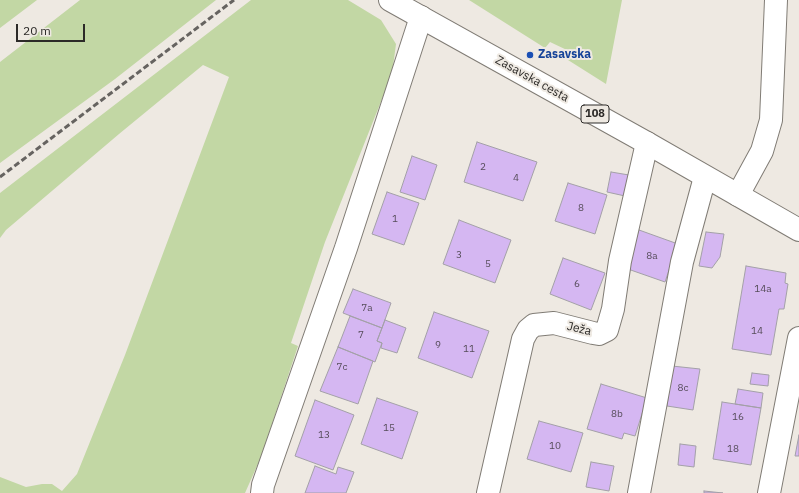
<!DOCTYPE html>
<html>
<head>
<meta charset="utf-8">
<style>
	body { margin:0 }
	#map { position:relative; width:799px; height:493px; overflow:hidden; background:#eee9e2; font-family:"IBM Plex Sans",sans-serif }
	canvas { display:block }
	.scale { position:absolute; left:16px; top:24px; width:69px; height:18px; box-sizing:border-box; border:2px solid #2c2a28; border-top:0; padding-left:5px; font-size:12px; line-height:14px; white-space:nowrap; color:#2c2a28; -webkit-text-stroke:3px #eee9e2; paint-order:stroke }
</style>
</head>
<body>
<div id="map">
<canvas width="799" height="493"></canvas>
<div class="scale">20 m</div>
</div>
<script>
const context = document.querySelector('canvas').getContext('2d');
context.lineJoin = 'round';
function fillPath(path, color) { context.fillStyle = color; context.fill(path, 'evenodd'); }
const shape = rows => new Path2D(rows.map(r => 'M' + r).join(''));
function stroke(path, color, width, dash) { context.strokeStyle = color; context.lineWidth = width; context.lineCap = dash ? 'butt' : 'round'; context.setLineDash(dash || []); context.stroke(path); }
function write(font, color, halo, rows, align = 'center') {
  context.font = font + ' "IBM Plex Sans",sans-serif'; context.lineWidth = 4; context.setLineDash([]); context.textBaseline = 'middle'; context.strokeStyle = halo; context.fillStyle = color; for (const [text, x, y, turn = 0] of rows) {
    context.save(); context.translate(x, y); context.rotate((+turn || 0) * Math.PI / 180); context.textAlign = isNaN(turn) ? turn : align; if (halo) context.strokeText(text, 0, 0); context.fillText(text, 0, 0); context.restore();
  }
}
const green = shape([
	[0,0,37,0,0,28],
	[80,0,216,0,115,79,0,163,0,62],
	[251,0,348,0,381,20,396,44,392,74,325,242,291,343,298,346,261,457,245,493,0,493,0,477,26,487,42,484,52,484,62,491,77,474,125,355,229,77,203,65,119,134,6,230,0,238,0,193],
	[469,0,622,0,606,84,568,60,569,51,550,42,545,48]
]);
const building = shape([
	[477,142,537,162,523,201,464,182,477,142],
	[412,156,437,165,425,200,400,192,412,156],
	[611,172,629,175,625,196,607,192,611,172],
	[568,183,607,195,595,234,555,221,568,183],
	[387,192,419,203,404,245,372,234,387,192],
	[459,220,511,240,495,283,443,264,459,220],
	[639,230,678,244,665,282,625,268,639,230],
	[706,232,724,234,720,257,712,268,699,266,706,232],
	[563,258,605,273,591,310,550,294,563,258],
	[746,266,786,273,785,283,788,284,784,309,779,309,771,355,732,349,746,266],
	[353,289,391,303,382,328,343,313,353,289],
	[434,312,489,331,472,378,418,358,434,312],
	[350,316,382,328,377,341,382,343,375,362,338,347,350,316],
	[385,320,406,328,397,353,381,348,382,343,377,341,385,320],
	[338,347,373,361,358,404,320,391,338,347],
	[672,366,700,369,693,410,667,406,672,366],
	[752,373,769,375,768,386,750,384,752,373],
	[601,384,647,398,635,436,624,433,622,439,587,429,601,384],
	[738,389,763,393,761,408,735,404,738,389],
	[377,398,418,412,402,459,361,444,377,398],
	[315,400,354,415,333,470,295,456,315,400],
	[722,402,761,408,751,465,713,459,722,402],
	[539,421,583,433,571,472,527,459,539,421],
	[799,435,799,456,795,456,799,435],
	[680,444,696,446,694,467,678,465,680,444],
	[591,462,614,466,609,491,586,487,591,462],
	[315,466,336,474,338,467,354,472,346,493,305,493,315,466],
	[704,491,723,493,704,493,704,491]
]);
const minor = shape([
	[738,195,762,151,771,120,776,0],
	[262,493,263,485,346,248,421,17],
	[488,493,523,339,528,330,534,325,554,323,593,333,599,334,607,330,613,309,620,261,647,143],
	[639,493,682,262,705,177],
	[769,493,799,338]
]);
const major = shape([
	[390,0,647,143,799,230]
]);
const rail = shape([
	[0,177,234,0]
]);
const markers = [
	[530,55,4,"#1a4fb4"]
];
const numberNames = [
	["2",483,167],
	["4",516,178],
	["8",581,208],
	["1",395,219],
	["3",459,255],
	["8a",652,256],
	["5",488,264],
	["6",577,284],
	["14a",763,289],
	["7a",367,308],
	["14",757,331],
	["7",361,335],
	["9",438,345],
	["11",469,349],
	["7c",342,367],
	["8c",683,388],
	["8b",617,414],
	["16",738,417],
	["15",389,428],
	["13",324,435],
	["10",555,446],
	["18",733,449]
];
const shields = [
	[595,114,28]
];
const shieldNames = [
	["108",595,114]
];
const transitNames = [
	["Zasavska",538,55]
];
const streetNames = [
	["Zasavska cesta",532,79,29],
	["Ježa",579,329,14]
];
fillPath(green, '#c2d7a4');
fillPath(building, '#d5b7f2');
stroke(building, '#a3a0a7', 1);
stroke(minor, '#807c75', 24);
stroke(major, '#807c75', 24);
stroke(minor, '#fff', 22);
stroke(major, '#fff', 22);
stroke(rail, '#666360', 3, [6, 3]);
for (const [x, y, r, color] of markers) { const dot = new Path2D(); dot.arc(x, y, r, 0, 2 * Math.PI); context.fillStyle = color; context.fill(dot); stroke(dot, '#eee9e2', 1.5); }
write('10px', '#564d5a', null, numberNames);
for (const [x, y, w] of shields) { const box = new Path2D(); box.roundRect(x - w / 2, y - 9, w, 18, 3); context.fillStyle = '#eee9e2'; context.fill(box); stroke(box, '#2c2a28', 1); }
write('bold 11px', '#2c2a28', null, shieldNames);
write('bold 12px', '#164399', '#eee9e2', transitNames, 'left');
write('12px', '#2c2a28', '#eee9e2', streetNames);
</script>
</body>
</html>
